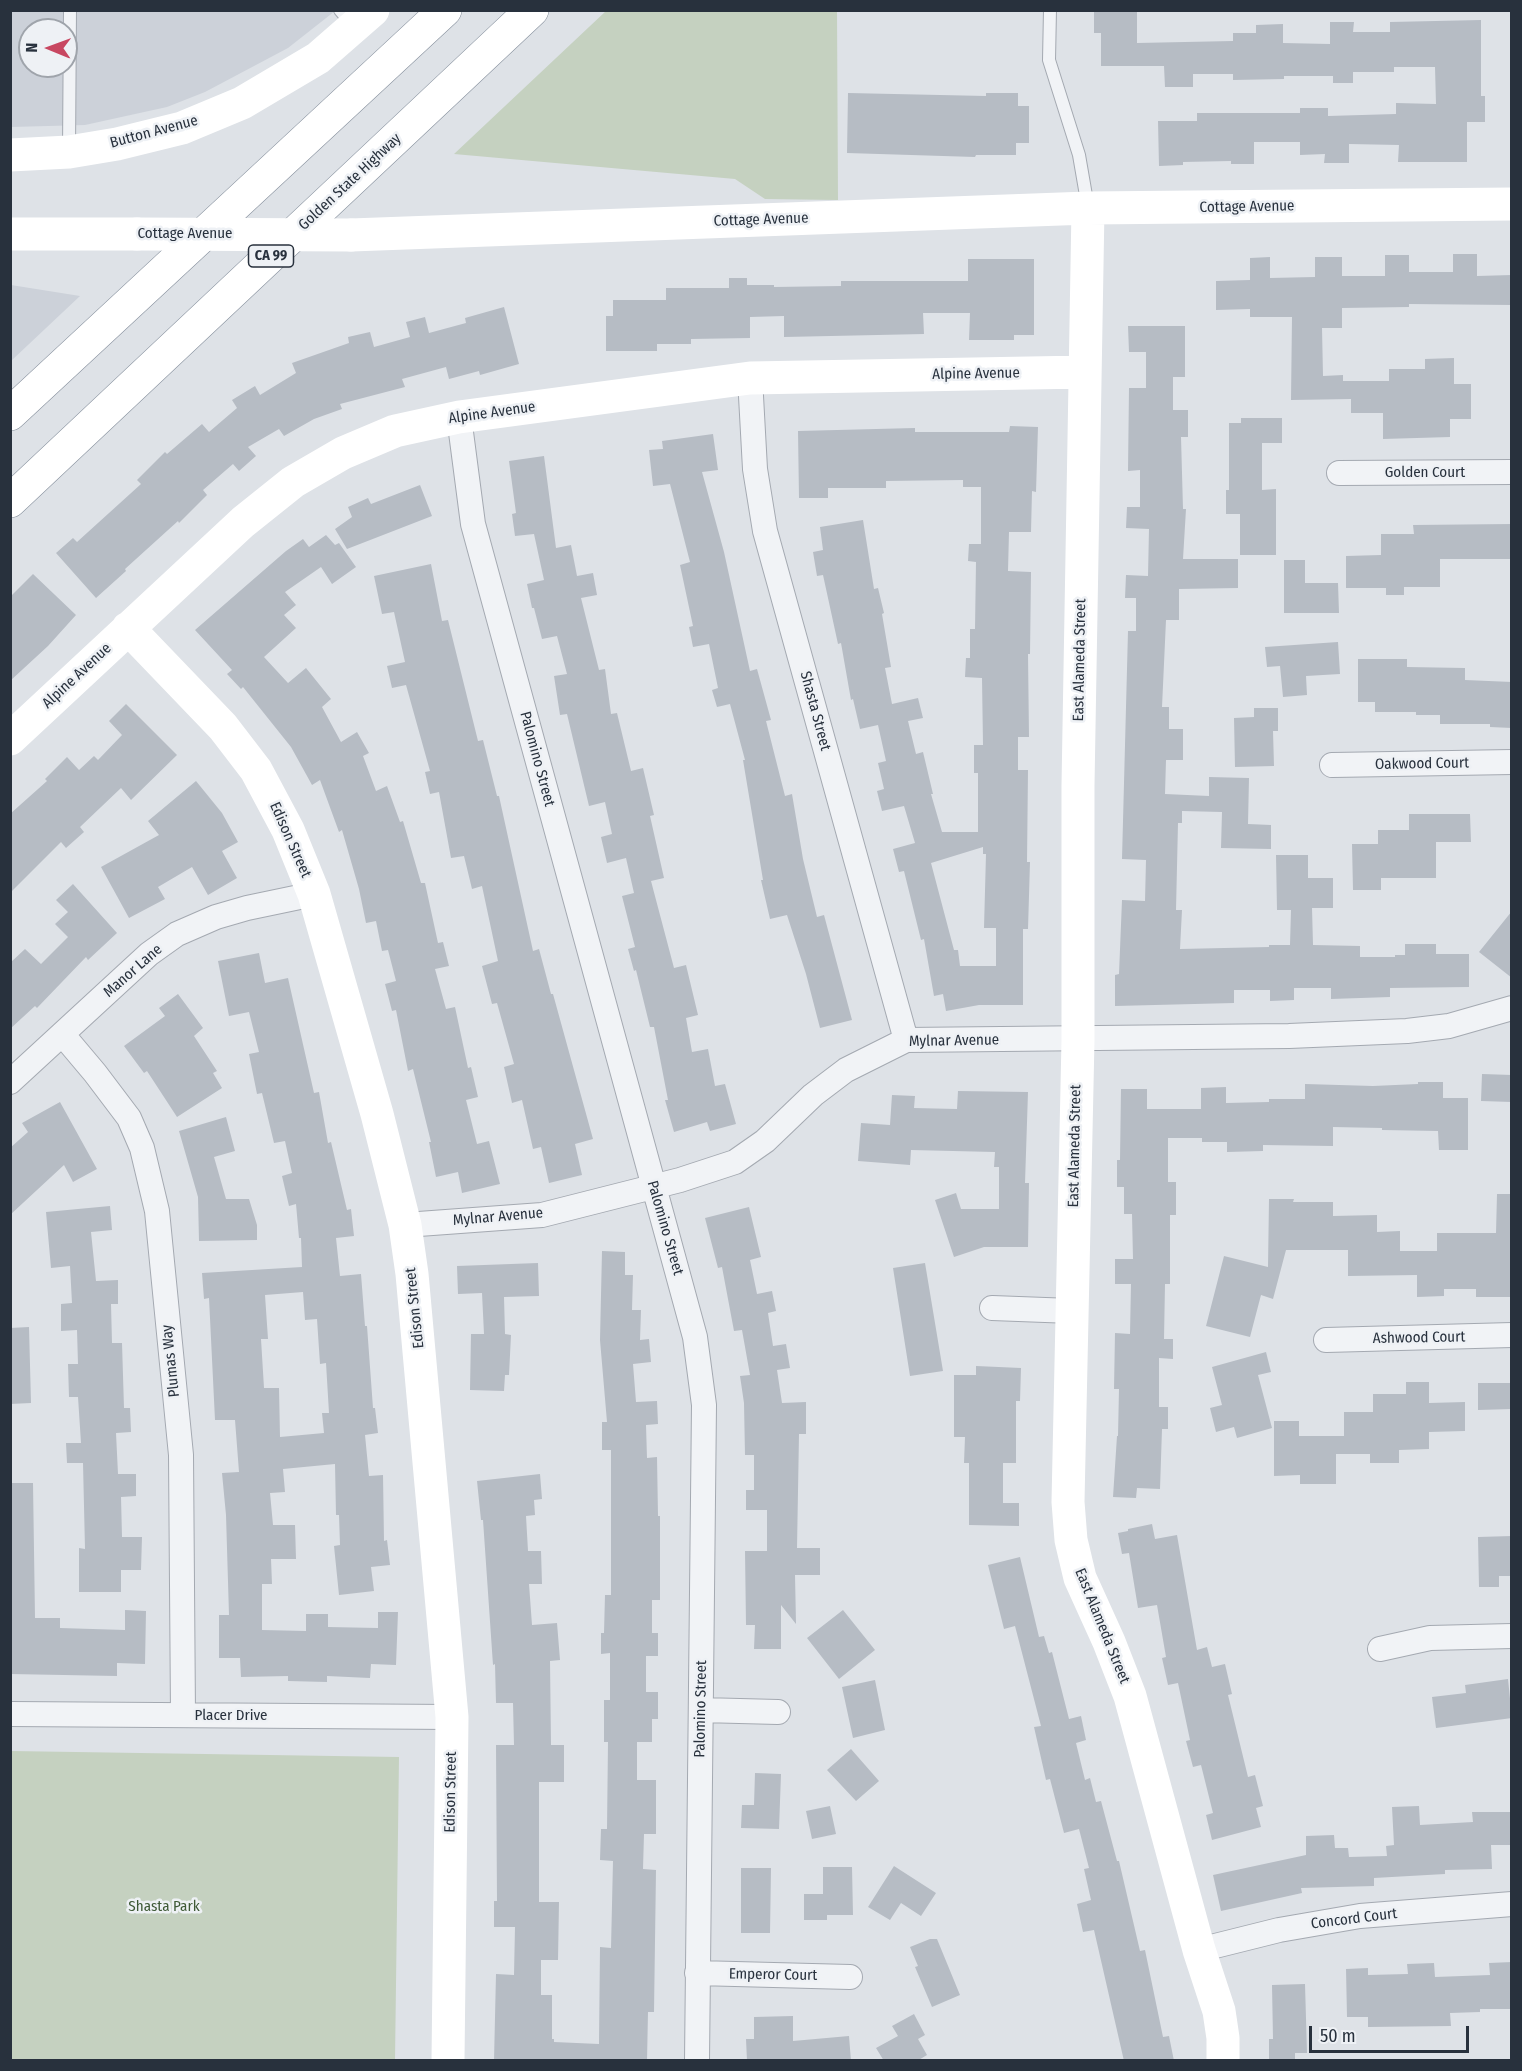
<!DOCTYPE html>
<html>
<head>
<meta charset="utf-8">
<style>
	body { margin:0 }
	#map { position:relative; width:1522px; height:2071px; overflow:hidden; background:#dee2e7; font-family:"Fira Sans Condensed",sans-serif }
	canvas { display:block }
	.frame { position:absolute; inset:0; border:12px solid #28313d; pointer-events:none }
	.north { position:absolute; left:18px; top:18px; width:60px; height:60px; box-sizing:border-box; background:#eef1f5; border:2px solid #9fa4ab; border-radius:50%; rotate:271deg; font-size:16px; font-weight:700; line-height:24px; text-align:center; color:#28313d }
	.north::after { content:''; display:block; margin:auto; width:21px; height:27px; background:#c84761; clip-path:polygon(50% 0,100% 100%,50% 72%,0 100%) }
	.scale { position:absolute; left:1309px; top:2026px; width:160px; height:27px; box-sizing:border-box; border:3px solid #28313d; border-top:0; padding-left:8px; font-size:18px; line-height:21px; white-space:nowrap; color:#28313d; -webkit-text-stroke:4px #eef1f5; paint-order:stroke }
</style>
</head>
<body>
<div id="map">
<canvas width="1522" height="2071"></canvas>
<div class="frame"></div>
<div class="north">N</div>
<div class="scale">50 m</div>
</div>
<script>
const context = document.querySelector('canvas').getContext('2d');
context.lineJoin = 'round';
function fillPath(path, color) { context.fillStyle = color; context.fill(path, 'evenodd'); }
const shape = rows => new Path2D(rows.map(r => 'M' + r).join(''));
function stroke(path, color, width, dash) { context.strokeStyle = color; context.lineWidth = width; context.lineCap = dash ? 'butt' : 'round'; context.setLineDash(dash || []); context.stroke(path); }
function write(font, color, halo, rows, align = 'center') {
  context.font = font + ' "Fira Sans Condensed",sans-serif'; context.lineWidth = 5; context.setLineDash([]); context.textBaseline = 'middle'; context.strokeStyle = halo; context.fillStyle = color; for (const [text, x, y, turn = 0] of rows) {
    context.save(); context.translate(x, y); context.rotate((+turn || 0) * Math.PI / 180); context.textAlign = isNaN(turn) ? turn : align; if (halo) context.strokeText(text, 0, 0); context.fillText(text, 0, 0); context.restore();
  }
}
const built = shape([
	[10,11,335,11,288,48,205,92,167,107,85,125,11,127],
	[30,30,66,30,66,66,30,66],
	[11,285,80,296,11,361,10,285]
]);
const green = shape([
	[606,11,837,11,838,200,765,199,735,179,454,154],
	[11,1751,399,1757,395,2060,11,2060]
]);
const building = shape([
	[1094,10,1137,10,1137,43,1233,41,1233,33,1256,33,1256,25,1283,24,1283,43,1330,44,1330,22,1354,22,1353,32,1390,32,1390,22,1481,20,1481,96,1485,96,1485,122,1467,122,1467,162,1398,162,1399,145,1349,144,1349,163,1324,163,1325,154,1300,155,1300,142,1254,142,1254,164,1231,164,1231,161,1183,162,1183,165,1159,166,1158,121,1197,121,1197,113,1300,113,1300,108,1328,108,1328,116,1396,114,1396,103,1436,104,1435,67,1394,67,1394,72,1353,72,1353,83,1333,83,1333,76,1284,76,1284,79,1233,80,1233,74,1193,74,1193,87,1165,87,1164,66,1101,66,1101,33,1094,33],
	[848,93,986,96,986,93,1018,93,1018,106,1029,106,1029,143,1016,143,1016,155,976,155,975,157,847,153],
	[1453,254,1477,254,1477,276,1512,275,1512,305,1409,304,1409,307,1342,308,1342,328,1322,328,1323,376,1343,375,1343,381,1389,381,1389,369,1425,369,1425,359,1454,358,1454,384,1471,384,1471,419,1450,419,1450,437,1383,439,1383,413,1351,413,1351,399,1291,400,1292,317,1250,317,1250,309,1216,310,1216,281,1250,280,1250,258,1270,257,1270,278,1315,277,1315,257,1342,257,1342,276,1385,276,1385,255,1409,255,1409,272,1453,272],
	[968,259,1034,259,1034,335,1014,335,1014,340,969,340,970,313,923,313,924,334,784,337,784,316,750,317,750,338,691,339,691,344,657,344,657,351,606,351,606,316,613,316,613,300,666,300,666,288,729,288,729,278,747,278,747,285,774,285,774,287,841,286,841,281,968,281],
	[504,307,519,364,480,375,479,371,449,379,446,367,402,379,405,387,340,404,342,409,314,419,284,436,279,429,248,447,256,456,239,471,233,464,203,490,207,495,179,523,178,521,125,569,126,571,96,598,56,553,73,538,77,542,141,484,137,480,165,452,167,454,202,424,209,432,237,408,232,400,255,386,260,395,296,373,292,363,349,343,348,337,370,332,374,347,410,337,406,322,425,317,429,333,466,323,465,318],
	[1128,326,1185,326,1185,377,1173,377,1173,410,1188,410,1188,437,1181,437,1183,509,1186,509,1183,559,1238,559,1238,588,1179,589,1179,620,1166,620,1162,707,1169,707,1169,729,1183,729,1183,760,1166,760,1165,794,1209,796,1209,777,1249,778,1248,824,1271,825,1271,849,1221,848,1222,812,1182,811,1182,823,1178,823,1176,910,1182,910,1180,949,1269,947,1269,945,1290,945,1291,910,1277,910,1276,855,1308,855,1308,878,1333,878,1333,908,1312,908,1313,945,1360,946,1360,957,1395,957,1395,955,1405,955,1405,944,1436,944,1436,954,1469,954,1469,987,1390,988,1390,997,1331,999,1331,988,1294,988,1294,1000,1270,1001,1270,990,1234,990,1234,1003,1115,1006,1115,975,1119,974,1122,900,1145,901,1146,860,1122,859,1128,631,1136,631,1136,598,1125,598,1126,575,1148,576,1149,529,1126,528,1127,507,1140,507,1140,470,1128,471,1129,388,1146,388,1146,352,1129,352],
	[1241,418,1282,418,1282,443,1262,443,1262,490,1276,489,1276,555,1240,555,1240,514,1226,514,1226,490,1229,490,1229,423,1241,423],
	[1010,426,1038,427,1036,492,1032,491,1031,532,1009,532,1008,571,1031,572,1030,654,1028,654,1029,737,1018,737,1018,770,1028,770,1027,862,1030,862,1028,929,1023,929,1023,1005,979,1005,946,1011,943,994,934,996,924,939,921,940,904,871,899,872,893,849,915,843,904,806,882,811,877,791,884,789,878,763,886,761,878,725,860,729,853,699,851,700,841,643,838,644,823,575,817,576,813,552,823,550,820,527,863,520,874,589,878,588,884,613,882,614,891,667,885,668,892,704,918,698,923,718,908,721,916,754,923,752,933,794,931,794,942,832,978,832,978,773,974,773,974,745,983,745,982,678,965,677,966,658,970,658,970,629,975,629,976,562,968,561,969,544,981,544,981,487,963,487,963,480,886,481,886,488,828,488,828,498,799,498,798,431,915,428,915,432,1009,432],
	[983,847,983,854,986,854,984,928,996,928,996,966,960,966,958,950,954,950,931,863],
	[713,434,718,470,702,472,724,552,750,671,757,669,771,720,766,721,785,796,792,794,803,859,817,917,824,915,852,1020,820,1028,806,974,787,915,770,919,761,880,763,880,743,760,745,760,730,704,717,707,712,690,718,688,709,644,693,647,689,627,693,626,680,565,690,562,670,484,653,486,649,450,663,449,662,441],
	[544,456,556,548,571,545,577,576,593,573,597,595,581,598,599,670,605,669,611,714,617,713,631,771,643,768,654,815,650,816,664,878,651,881,674,968,686,965,698,1015,686,1018,692,1052,708,1049,715,1086,725,1084,736,1124,710,1131,707,1122,674,1132,665,1100,668,1100,654,1027,650,1027,636,970,634,971,628,949,635,947,622,896,634,893,626,858,607,863,601,837,612,834,605,802,589,806,567,714,560,715,554,676,567,674,557,636,542,639,534,608,532,608,527,584,544,580,534,534,515,536,512,514,516,513,509,461],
	[420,485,432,516,347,549,335,529,352,517,348,507,368,498,371,504],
	[1512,524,1512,559,1440,559,1440,587,1404,587,1404,595,1386,595,1386,588,1346,588,1346,556,1381,555,1381,534,1414,534,1413,525],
	[326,535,335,545,339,543,356,567,332,584,321,567,285,592,296,605,284,615,296,628,264,657,288,683,306,668,331,699,322,707,341,742,357,732,369,753,363,756,376,791,387,786,400,822,403,821,421,883,425,883,438,943,443,942,449,966,435,969,446,1009,455,1007,468,1068,471,1067,478,1097,466,1100,477,1144,489,1141,500,1184,462,1193,458,1172,436,1177,429,1142,431,1142,413,1069,408,1071,396,1010,392,1011,385,984,396,981,388,950,382,951,376,921,366,923,359,889,342,830,339,832,320,780,312,785,291,747,243,687,241,689,227,674,232,670,195,630,286,551,303,539,309,547],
	[1284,560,1305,560,1305,583,1338,583,1339,613,1284,613],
	[431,564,442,621,448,620,478,741,483,740,497,796,499,796,533,951,539,949,551,994,553,994,593,1139,575,1144,582,1175,549,1183,541,1147,533,1149,522,1100,512,1103,504,1067,514,1064,497,1003,492,1004,482,966,498,961,482,886,472,889,464,856,451,858,439,792,430,794,425,772,430,771,406,685,392,688,387,666,405,662,394,612,382,614,374,576],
	[33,574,76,615,48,646,10,681,10,597],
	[1338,642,1340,674,1306,676,1307,695,1283,697,1280,666,1267,667,1265,647],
	[1358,659,1407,659,1407,667,1465,668,1465,680,1512,682,1512,728,1490,727,1490,724,1440,724,1440,715,1416,715,1416,712,1375,712,1375,702,1358,702],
	[126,704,177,755,131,800,121,788,80,827,84,832,66,848,61,842,10,893,10,814,47,781,45,779,67,757,79,770,94,756,98,760,122,735,109,721],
	[1254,708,1278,708,1278,731,1273,731,1274,766,1235,767,1234,718,1254,717],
	[196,781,222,813,238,842,222,851,237,878,208,895,192,867,158,887,165,899,129,918,101,867,159,835,148,821],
	[1409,814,1470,814,1471,842,1436,842,1436,878,1381,878,1381,890,1353,890,1352,844,1378,844,1378,830,1409,830],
	[73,884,117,933,88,960,86,957,37,1008,35,1006,10,1029,10,963,25,949,41,964,68,937,55,924,68,912,56,900],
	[1512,911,1512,978,1479,952],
	[259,953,265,983,288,978,314,1093,319,1092,328,1143,331,1142,347,1210,351,1209,354,1236,336,1238,340,1276,361,1274,365,1326,367,1326,373,1408,375,1408,378,1433,365,1435,369,1476,383,1475,384,1541,387,1540,390,1565,371,1567,374,1591,339,1595,334,1546,340,1545,339,1515,336,1515,335,1464,283,1469,285,1492,270,1493,273,1525,295,1525,296,1559,271,1559,272,1584,262,1584,262,1630,306,1631,306,1614,328,1614,328,1627,378,1628,378,1612,398,1612,396,1665,371,1664,370,1678,327,1676,327,1682,288,1681,288,1676,241,1677,240,1658,219,1658,219,1615,229,1615,226,1515,222,1473,239,1472,235,1420,215,1420,209,1298,204,1299,202,1273,302,1267,301,1238,299,1238,296,1204,289,1206,282,1176,292,1173,285,1141,274,1143,262,1093,257,1094,249,1054,259,1052,249,1012,229,1016,218,961],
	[303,1292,305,1320,317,1319,320,1364,326,1363,329,1413,322,1413,324,1433,280,1437,279,1388,264,1388,261,1339,268,1339,265,1295],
	[178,994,203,1028,194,1036,217,1071,213,1073,222,1088,177,1117,147,1071,144,1073,124,1046,165,1016,159,1008],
	[1482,1074,1512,1075,1512,1102,1481,1101],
	[1418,1082,1443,1082,1443,1098,1468,1098,1468,1150,1439,1150,1438,1131,1382,1130,1382,1128,1333,1127,1333,1146,1263,1145,1263,1151,1227,1152,1227,1142,1202,1142,1202,1138,1168,1138,1168,1182,1176,1182,1176,1215,1170,1215,1170,1284,1165,1284,1164,1339,1173,1339,1173,1359,1159,1358,1159,1407,1168,1407,1168,1429,1162,1429,1160,1489,1137,1488,1136,1498,1113,1497,1117,1436,1118,1436,1119,1389,1114,1389,1115,1333,1130,1334,1131,1284,1115,1284,1115,1259,1133,1259,1132,1214,1124,1214,1124,1187,1117,1187,1117,1160,1120,1160,1121,1089,1147,1089,1147,1109,1201,1109,1201,1088,1226,1087,1226,1103,1269,1102,1269,1099,1305,1099,1305,1084,1373,1086,1418,1084],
	[958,1091,1028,1092,1025,1183,1029,1183,1028,1247,984,1247,954,1257,935,1200,956,1193,961,1209,999,1209,999,1167,994,1167,995,1152,911,1150,910,1165,858,1161,861,1123,890,1125,892,1095,915,1096,914,1108,957,1109],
	[60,1102,97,1169,73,1182,64,1165,10,1215,10,1148,28,1132,22,1123],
	[226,1117,235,1151,214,1157,226,1199,249,1199,257,1225,257,1240,199,1241,198,1197,179,1131],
	[1497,1194,1512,1194,1512,1297,1476,1297,1476,1289,1444,1289,1444,1296,1417,1297,1417,1275,1348,1276,1348,1250,1286,1250,1273,1299,1261,1295,1250,1337,1206,1326,1224,1256,1268,1267,1269,1199,1294,1199,1293,1202,1333,1202,1333,1216,1377,1215,1377,1232,1400,1231,1400,1251,1437,1251,1437,1233,1496,1233],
	[110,1206,112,1230,91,1232,96,1281,118,1280,118,1304,111,1304,112,1343,122,1343,124,1408,130,1408,131,1432,116,1433,118,1474,136,1474,136,1496,121,1497,122,1537,142,1537,141,1570,121,1570,121,1592,79,1592,79,1548,85,1549,83,1463,67,1463,66,1443,81,1443,78,1397,69,1397,68,1364,78,1364,77,1330,61,1331,61,1304,72,1303,70,1266,51,1268,46,1212],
	[749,1207,761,1257,750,1260,757,1294,772,1291,776,1311,768,1313,773,1346,786,1344,790,1368,777,1370,782,1403,806,1402,806,1434,799,1434,797,1548,820,1548,820,1575,795,1575,796,1624,781,1605,781,1649,754,1649,755,1625,746,1625,745,1551,767,1551,767,1510,746,1510,746,1490,754,1490,754,1455,745,1455,744,1403,740,1376,750,1375,742,1330,734,1331,722,1267,718,1268,705,1218],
	[602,1251,625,1252,625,1275,633,1275,632,1310,641,1310,640,1340,649,1339,651,1362,633,1364,636,1402,657,1401,658,1424,646,1425,647,1458,657,1457,658,1516,660,1516,660,1600,652,1600,652,1633,658,1633,658,1656,646,1656,646,1692,658,1692,658,1719,652,1719,652,1742,637,1742,637,1780,656,1780,656,1834,644,1834,643,1869,656,1870,654,2012,648,2012,647,2061,494,2061,496,1974,514,1975,515,1927,494,1927,494,1901,497,1901,496,1745,514,1745,513,1703,496,1703,495,1664,493,1665,483,1520,481,1520,477,1481,540,1474,542,1499,534,1500,535,1515,526,1516,528,1551,541,1551,542,1584,529,1584,532,1625,557,1623,560,1660,550,1661,551,1745,564,1745,564,1782,539,1782,539,1902,559,1902,558,1960,541,1960,541,1995,552,1995,552,2039,554,2039,554,2042,599,2044,600,1947,611,1948,613,1861,600,1860,601,1829,607,1829,608,1742,604,1742,604,1700,610,1700,610,1653,601,1654,601,1633,604,1633,605,1595,611,1595,611,1450,602,1450,602,1422,607,1422,600,1340],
	[538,1263,539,1296,504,1297,505,1334,511,1335,509,1375,505,1375,504,1391,470,1390,471,1334,484,1334,482,1293,458,1294,457,1266],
	[925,1263,943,1371,910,1376,893,1268],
	[29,1327,31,1403,10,1404,10,1328],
	[1266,1352,1271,1372,1258,1375,1272,1428,1237,1438,1234,1427,1216,1432,1210,1408,1222,1405,1212,1367],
	[976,1366,1021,1368,1020,1401,1016,1401,1016,1463,1003,1463,1003,1503,1019,1503,1019,1526,969,1525,969,1463,964,1463,965,1437,954,1437,954,1375,976,1375],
	[1406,1382,1429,1382,1429,1403,1465,1402,1465,1431,1429,1432,1429,1449,1399,1450,1399,1463,1370,1463,1370,1454,1336,1454,1336,1484,1300,1484,1300,1475,1274,1476,1274,1421,1299,1421,1299,1436,1344,1436,1344,1412,1373,1412,1373,1394,1406,1394],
	[1478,1383,1512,1383,1512,1409,1478,1410],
	[10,1483,33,1483,35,1618,60,1618,60,1628,125,1630,125,1610,146,1611,145,1664,117,1663,117,1676,10,1674],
	[1152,1524,1155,1539,1177,1535,1197,1650,1207,1647,1212,1667,1225,1664,1232,1694,1228,1695,1248,1777,1255,1775,1263,1806,1256,1808,1261,1827,1212,1840,1206,1815,1213,1813,1201,1765,1193,1767,1186,1741,1190,1740,1178,1683,1168,1685,1162,1658,1166,1657,1157,1605,1138,1608,1129,1553,1122,1554,1118,1533,1128,1531,1128,1529],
	[1512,1536,1512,1576,1499,1576,1499,1587,1479,1587,1478,1537],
	[1020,1557,1039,1637,1044,1636,1049,1653,1052,1652,1069,1719,1081,1716,1086,1740,1076,1743,1085,1780,1090,1778,1096,1802,1101,1801,1117,1861,1119,1861,1140,1951,1145,1950,1163,2037,1169,2036,1174,2061,1124,2061,1094,1930,1083,1932,1077,1904,1091,1900,1084,1869,1089,1868,1079,1829,1064,1833,1050,1779,1046,1780,1034,1727,1041,1726,1015,1626,1004,1629,988,1565],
	[843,1610,875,1650,839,1679,807,1638],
	[1508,1679,1512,1718,1436,1728,1432,1697,1466,1693,1465,1685],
	[875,1680,885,1730,853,1738,842,1687],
	[851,1749,879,1781,856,1801,827,1770],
	[755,1773,781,1774,779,1829,741,1828,742,1805,754,1805],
	[830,1806,836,1834,812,1839,806,1811],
	[1419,1806,1420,1825,1473,1822,1472,1812,1512,1812,1512,1845,1491,1845,1492,1869,1445,1870,1445,1874,1374,1878,1374,1886,1301,1888,1302,1893,1221,1911,1213,1875,1306,1855,1306,1836,1334,1835,1335,1848,1348,1848,1349,1857,1387,1856,1386,1846,1394,1845,1392,1807],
	[894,1866,936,1893,921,1916,901,1903,890,1920,868,1907],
	[823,1867,852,1867,853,1915,827,1915,827,1920,804,1920,804,1894,823,1894],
	[741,1868,771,1868,770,1933,741,1933],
	[930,1939,937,1939,960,1995,932,2007,915,1967,918,1966,910,1947],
	[1512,1962,1512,2009,1480,2009,1480,2012,1450,2013,1451,2026,1368,2027,1368,2017,1347,2017,1346,1969,1368,1968,1368,1975,1408,1974,1407,1964,1434,1963,1435,1977,1490,1975,1489,1963],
	[1305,1984,1307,2053,1295,2053,1295,2061,1269,2061,1269,2039,1273,2039,1272,1985],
	[914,2014,925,2035,918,2039,927,2055,917,2061,884,2061,876,2048,898,2036,892,2026],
	[793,2016,793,2041,849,2036,851,2061,747,2061,746,2039,754,2039,754,2017]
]);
const lane = shape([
	[340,10,354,27],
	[1050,10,1049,60,1079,155,1088,207],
	[69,150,70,10]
]);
const street = shape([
	[750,378,755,469,765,531,906,1040],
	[459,417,473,524,695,1337,704,1405,697,2060],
	[1339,473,1512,472],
	[1332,765,1512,762],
	[63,1035,95,1073,129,1118,142,1148,157,1211,181,1455,183,1715],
	[10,1082,149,954,177,934,216,917,247,908,314,894],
	[405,1225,542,1215,680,1180,735,1162,765,1141,813,1095,846,1070,906,1040,1289,1036,1407,1031,1449,1026,1512,1008],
	[992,1308,1072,1311],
	[1326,1340,1512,1335],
	[1380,1649,1430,1638,1512,1636],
	[701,1710,778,1712],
	[10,1714,452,1717],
	[1199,1950,1279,1930,1360,1916,1512,1904],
	[697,1973,850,1977]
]);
const secondary = shape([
	[10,155,69,152,117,144,182,128,242,103,318,58,373,10],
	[1088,208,1078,785,1078,1040,1068,1502,1071,1540,1080,1578,1109,1642,1130,1696,1199,1950,1219,2011,1223,2038,1223,2060],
	[10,234,137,234],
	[351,235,1088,208,1512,204],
	[128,628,223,727,256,770,288,830,314,894,377,1114,405,1225,412,1274,452,1717,448,2060],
	[10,739,243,522,293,482,343,453,395,431,459,417,750,378,1085,372]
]);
const highway = shape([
	[10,414,445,10],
	[10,501,532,10]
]);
const secondaryBridge = shape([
	[137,234,351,235]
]);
const shields = [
	[271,256,45]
];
const shieldNames = [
	["CA 99",271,256]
];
const streetNames = [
	["Button Avenue",154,132,-15],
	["Golden State Highway",350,182,-43],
	["Cottage Avenue",1247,207,-1],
	["Cottage Avenue",761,220,-2],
	["Cottage Avenue",185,234],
	["Alpine Avenue",976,374,-1],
	["Alpine Avenue",492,413,-8],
	["Golden Court",1425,473],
	["East Alameda Street",1080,660,-89],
	["Alpine Avenue",77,676,-43],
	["Shasta Street",815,711,75],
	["Palomino Street",537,759,75],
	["Oakwood Court",1422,764,-1],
	["Edison Street",290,840,66],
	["Manor Lane",133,971,-41],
	["Mylnar Avenue",954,1041,-1],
	["East Alameda Street",1075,1146,-89],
	["Mylnar Avenue",498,1217,-5],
	["Palomino Street",665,1228,74],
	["Edison Street",415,1308,-96],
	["Ashwood Court",1419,1338,-1],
	["Plumas Way",171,1361,-96],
	["East Alameda Street",1102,1626,68],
	["Palomino Street",701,1709,-89],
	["Placer Drive",231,1716],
	["Edison Street",451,1792,-89],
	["Concord Court",1354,1919,-7],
	["Emperor Court",773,1975,1]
];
const parkNames = [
	["Shasta Park",164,1907]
];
fillPath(built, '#ccd1d9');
fillPath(green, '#c5d1c0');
fillPath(building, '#b6bcc4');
stroke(lane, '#a4a9b1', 14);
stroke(street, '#a4a9b1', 26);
stroke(highway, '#86909d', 34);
stroke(lane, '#f1f3f6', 12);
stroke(street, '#f1f3f6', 24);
stroke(secondary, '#fff', 33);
stroke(highway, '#fff', 33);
stroke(secondaryBridge, '#fff', 33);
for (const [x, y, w] of shields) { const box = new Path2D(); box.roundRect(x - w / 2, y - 11, w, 22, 4.5); context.fillStyle = '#eef1f5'; context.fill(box); stroke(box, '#28313d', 1.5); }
write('bold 14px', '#28313d', null, shieldNames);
write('15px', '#28313d', '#eef1f5', streetNames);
write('15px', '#3e5936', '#eef1f5', parkNames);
</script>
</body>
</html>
